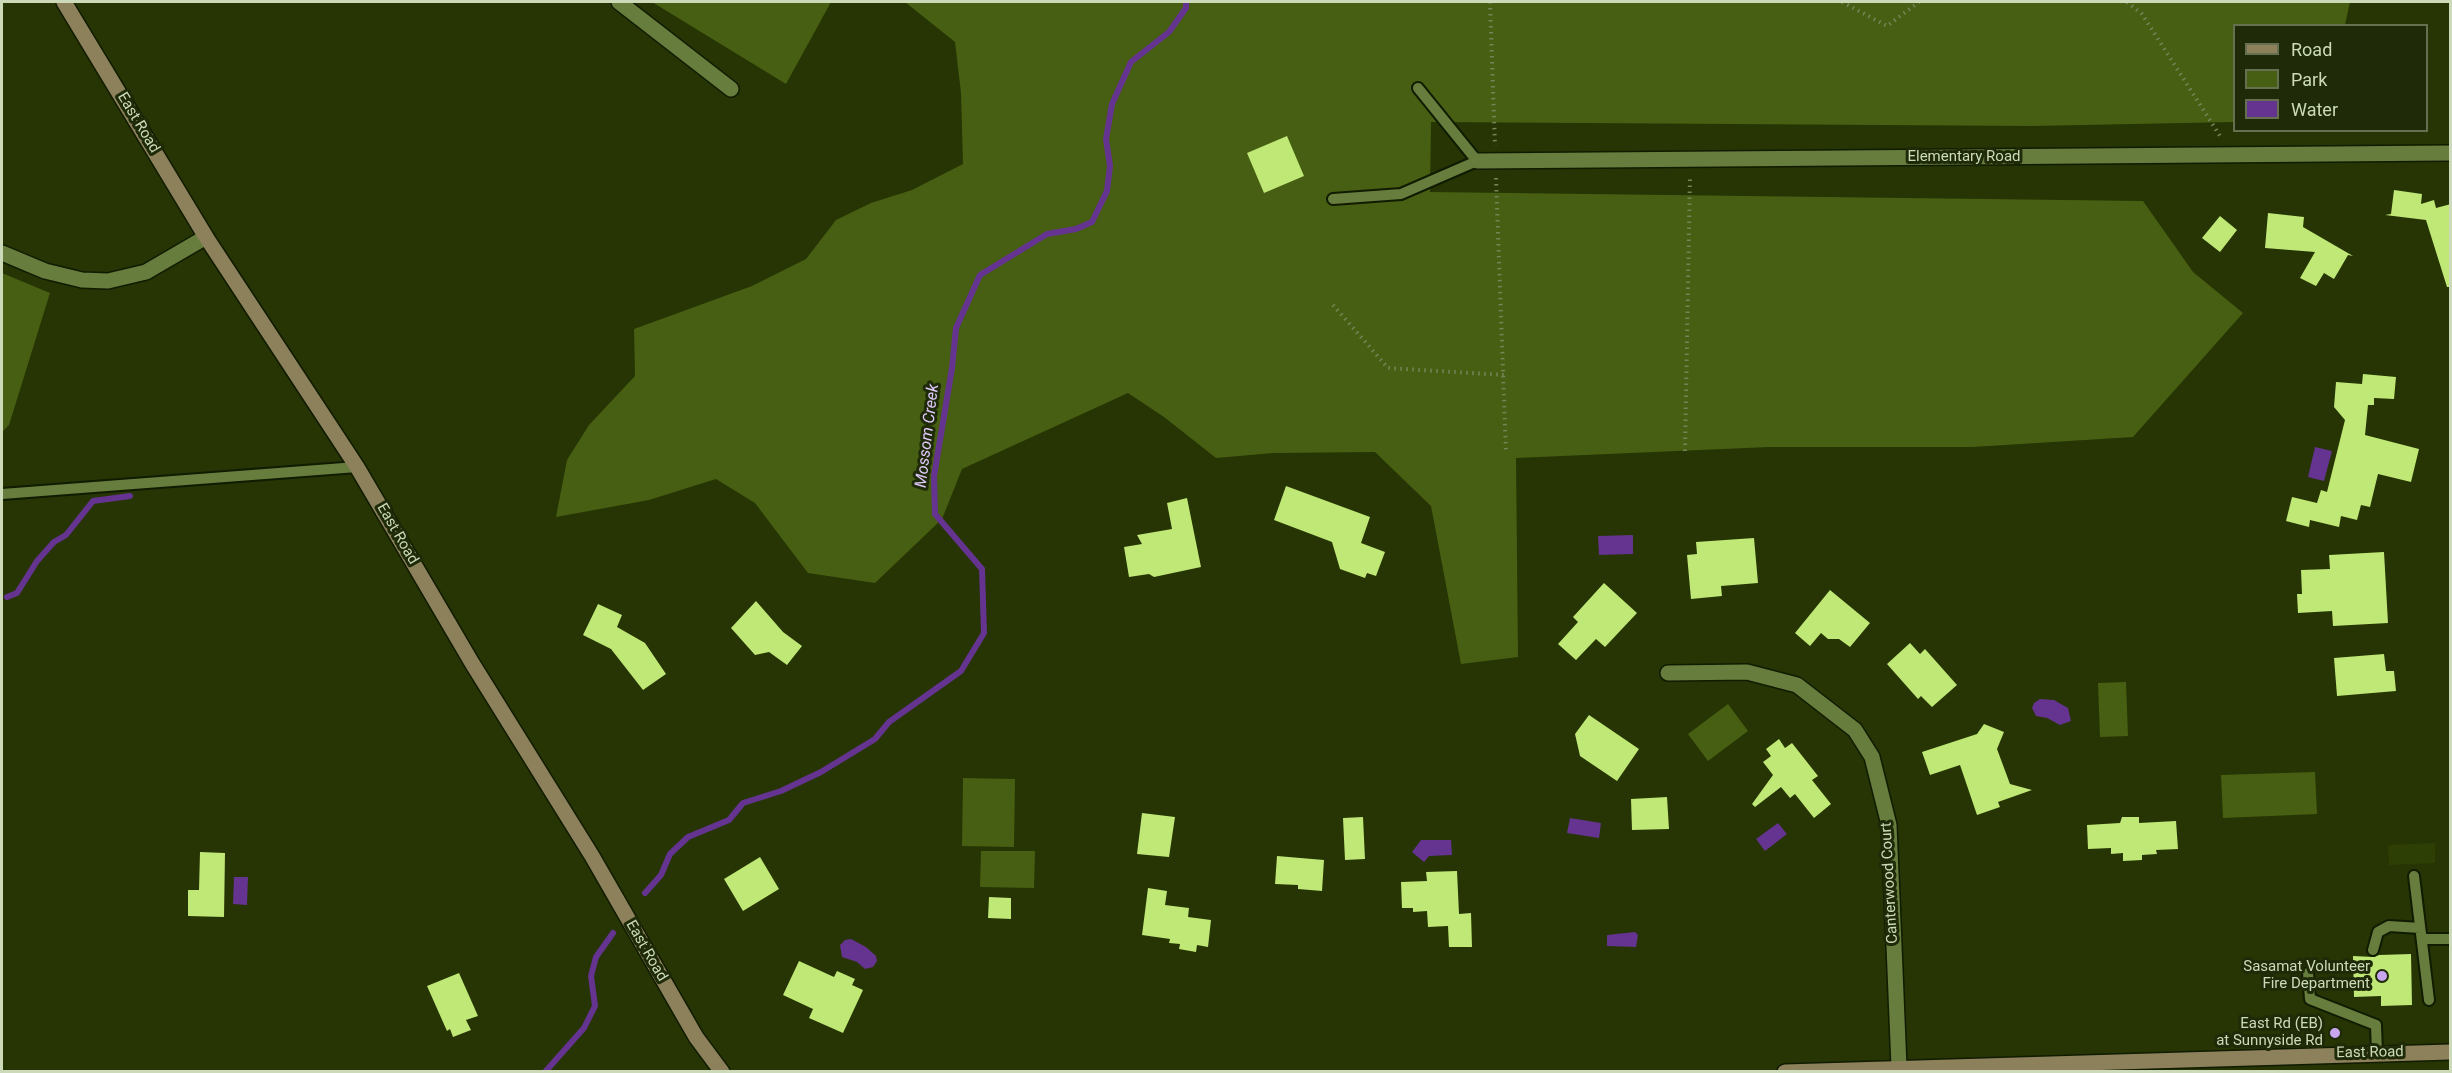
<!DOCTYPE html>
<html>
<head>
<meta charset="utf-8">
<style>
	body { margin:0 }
	#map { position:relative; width:2452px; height:1073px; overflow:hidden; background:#263503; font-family:Roboto,sans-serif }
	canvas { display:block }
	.frame { position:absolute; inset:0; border:3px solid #ccdab9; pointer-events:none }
	.legend { position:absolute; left:2233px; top:24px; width:195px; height:108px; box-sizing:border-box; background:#1e2a08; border:2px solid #64704f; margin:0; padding:8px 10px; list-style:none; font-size:18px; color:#ccdab9 }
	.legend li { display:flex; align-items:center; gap:12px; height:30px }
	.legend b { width:30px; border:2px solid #64704f }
</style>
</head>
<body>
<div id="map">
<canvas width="2452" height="1073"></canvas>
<div class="frame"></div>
<ul class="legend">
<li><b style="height:8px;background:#8c815b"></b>Road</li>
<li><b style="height:16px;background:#475f12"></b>Park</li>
<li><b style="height:16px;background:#653390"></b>Water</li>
</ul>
</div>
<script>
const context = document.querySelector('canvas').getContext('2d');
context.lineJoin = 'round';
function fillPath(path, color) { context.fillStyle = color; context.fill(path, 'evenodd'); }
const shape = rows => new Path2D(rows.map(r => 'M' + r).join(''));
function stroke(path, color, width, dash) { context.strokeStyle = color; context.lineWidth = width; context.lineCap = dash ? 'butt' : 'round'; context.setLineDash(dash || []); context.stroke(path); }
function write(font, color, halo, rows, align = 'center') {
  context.font = font + ' Roboto,sans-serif'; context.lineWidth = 6; context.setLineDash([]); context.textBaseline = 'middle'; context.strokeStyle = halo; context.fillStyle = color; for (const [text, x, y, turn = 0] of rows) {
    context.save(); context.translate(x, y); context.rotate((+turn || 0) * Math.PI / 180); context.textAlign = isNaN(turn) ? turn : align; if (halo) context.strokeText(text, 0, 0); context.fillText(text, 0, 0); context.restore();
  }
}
const built = shape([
	[2435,843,2435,863,2389,865,2388,845]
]);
const green = shape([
	[652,2,831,2,786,84],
	[905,2,2350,2,2345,25,2234,26,2234,122,2032,126,1431,122,1430,192,2143,201,2193,272,2243,313,2133,437,1973,447,1769,447,1516,458,1518,657,1461,664,1431,506,1375,452,1273,453,1216,458,1164,417,1128,393,962,469,942,519,875,583,808,573,755,503,716,479,649,500,556,517,567,460,589,425,635,376,634,329,752,286,806,259,836,220,871,203,912,190,963,164,961,93,955,42],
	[2,273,50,293,9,425,2,432],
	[2126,682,2128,736,2100,737,2098,683],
	[1728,704,1748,731,1708,761,1688,734],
	[2315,772,2317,814,2223,818,2221,775],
	[963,778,1015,779,1014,847,962,846],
	[981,851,1035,851,1034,888,980,887]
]);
const water = shape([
	[2315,447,2332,451,2324,481,2308,477],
	[1633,535,1633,554,1599,555,1598,536],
	[2040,699,2054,700,2068,708,2071,721,2060,725,2047,718,2036,716,2032,708,2034,703],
	[1570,818,1601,823,1599,838,1567,833],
	[1778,823,1787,834,1765,851,1756,839],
	[1421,840,1451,840,1452,855,1429,856,1424,862,1412,852],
	[234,877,248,877,247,905,233,904],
	[1635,932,1638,935,1636,947,1607,946,1607,935],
	[851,939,866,947,876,956,877,961,873,967,865,969,857,962,842,957,840,945,845,940]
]);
const stream = shape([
	[7,597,17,593,37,561,54,542,66,535,93,501,130,496],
	[645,893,661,875,670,854,688,837,729,820,743,803,781,791,821,772,875,739,889,722,961,671,984,633,982,569,935,514,934,476,952,368,956,328,980,275,1047,234,1076,229,1092,222,1107,191,1110,166,1106,139,1112,104,1131,62,1169,32,1186,8,1186,2],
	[545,1072,584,1028,595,1006,591,976,596,957,613,933]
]);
const building = shape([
	[1287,136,1304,176,1264,193,1247,153],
	[2394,190,2422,194,2421,204,2434,200,2436,208,2451,204,2451,287,2447,287,2426,220,2385,215,2391,214],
	[2268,213,2304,217,2303,227,2353,256,2348,255,2334,279,2324,273,2316,286,2300,278,2315,252,2265,248],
	[2220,216,2237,230,2220,252,2202,238],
	[2363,374,2396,377,2394,399,2374,398,2374,405,2368,405,2365,435,2419,449,2411,482,2378,474,2370,507,2361,505,2357,520,2341,516,2339,527,2310,520,2309,527,2286,521,2292,497,2317,503,2321,490,2327,492,2345,420,2334,407,2336,382,2362,384],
	[1286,486,1370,517,1361,543,1385,552,1376,576,1367,573,1365,578,1340,569,1332,542,1274,520],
	[1187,498,1201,567,1154,577,1149,574,1129,577,1124,547,1142,544,1137,535,1172,529,1167,503],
	[1754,538,1758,583,1721,586,1722,596,1691,599,1687,555,1697,554,1696,542],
	[2384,552,2388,623,2333,626,2332,611,2298,613,2297,594,2302,594,2301,570,2330,569,2329,555],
	[1604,583,1637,613,1605,647,1596,639,1576,660,1558,644,1578,622,1573,617],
	[1830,590,1870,623,1850,647,1839,639,1828,639,1821,633,1810,646,1795,633],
	[756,601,783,632,802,646,787,665,769,652,755,655,731,628],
	[598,604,622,615,617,627,645,643,666,674,643,690,611,649,583,635],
	[1910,643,1920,654,1925,649,1957,685,1932,707,1921,696,1918,699,1887,664],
	[2384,654,2386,671,2394,671,2396,691,2337,696,2334,658],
	[1589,715,1639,749,1617,781,1580,756,1575,734],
	[1984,724,2004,732,1997,749,2010,784,2032,790,1998,802,2000,807,1977,815,1960,765,1930,775,1922,752,1977,734],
	[1779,739,1785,748,1792,743,1818,776,1812,780,1831,804,1814,818,1795,794,1790,798,1781,787,1755,807,1752,804,1773,775,1763,762,1771,756,1766,749],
	[1667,797,1669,829,1632,830,1631,799],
	[1142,813,1175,817,1169,857,1137,854],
	[1363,817,1365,859,1345,860,1343,818],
	[2122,817,2139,817,2139,823,2176,821,2178,849,2156,850,2157,854,2142,855,2142,860,2123,861,2123,853,2111,854,2111,848,2088,849,2087,825,2120,823],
	[200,852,225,853,224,917,188,916,188,890,199,890],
	[1277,856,1324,860,1322,891,1298,889,1298,885,1275,884],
	[760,857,779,889,743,911,724,879],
	[1457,871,1459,914,1471,913,1472,947,1449,947,1448,926,1428,927,1427,911,1413,912,1413,908,1402,908,1401,882,1427,881,1426,872],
	[1148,888,1167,891,1165,905,1189,908,1188,917,1211,920,1208,947,1197,945,1196,952,1179,949,1180,944,1169,943,1170,939,1142,935],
	[989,897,1011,898,1011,919,988,918],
	[2411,954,2412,1005,2381,1006,2381,996,2354,997,2353,956,2374,957,2379,955],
	[799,961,834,977,837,971,855,979,852,985,863,990,843,1033,809,1018,813,1009,783,995],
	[459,973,478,1016,466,1020,471,1030,453,1037,450,1029,447,1031,427,986]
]);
const path = shape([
	[1490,2,1495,146],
	[1842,2,1887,26,1919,2],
	[2127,2,2142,14,2222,139],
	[1496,178,1506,453],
	[1333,305,1388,368,1504,375],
	[1685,451,1690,175]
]);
const lane = shape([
	[1333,199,1401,194,1477,161,1418,88],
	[2,494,357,467],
	[2414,876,2429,1000],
	[2422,939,2450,939],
	[2373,950,2378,932,2389,926,2420,928],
	[2308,973,2310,999,2376,1025,2377,1053]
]);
const street = shape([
	[619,2,731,89],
	[1477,161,2450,153],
	[2,253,45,271,82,280,108,281,146,272,206,237],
	[1668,673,1747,672,1797,685,1855,730,1872,757,1889,825,1899,1067]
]);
const secondary = shape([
	[64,2,206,237,357,467,472,663,592,856,696,1037,722,1072],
	[1785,1072,2450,1052]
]);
const markers = [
	[2382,976,6,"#c8a6ef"],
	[2335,1033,6,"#c8a6ef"]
];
const streetNames = [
	["East Road",138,123,59],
	["Elementary Road",1964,157],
	["East Road",397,534,60],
	["Canterwood Court",1890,883,-93],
	["East Road",646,951,60],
	["East Road",2370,1053,-1]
];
const poiNames = [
	["Sasamat Volunteer",2370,967],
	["Fire Department",2370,984],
	["East Rd (EB)",2323,1024],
	["at Sunnyside Rd",2323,1041]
];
const waterNames = [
	["Mossom Creek",928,436,-83]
];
fillPath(built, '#2e3f05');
fillPath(green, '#475f12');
fillPath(water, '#653390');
stroke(stream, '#653390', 6);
fillPath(building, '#bfe876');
stroke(lane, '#111b00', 14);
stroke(street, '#111b00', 18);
stroke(secondary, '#111b00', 18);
stroke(path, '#758359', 4, [1.5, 4.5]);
stroke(lane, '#667d3e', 10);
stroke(street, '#667d3e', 15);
stroke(secondary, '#8c815b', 15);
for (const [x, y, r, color] of markers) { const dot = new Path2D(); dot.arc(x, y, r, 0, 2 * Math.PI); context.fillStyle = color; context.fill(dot); stroke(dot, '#1e2a08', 2); }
write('15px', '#ccdab9', '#1e2a08', streetNames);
write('15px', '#ccdab9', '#1e2a08', poiNames, 'right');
write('italic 16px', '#e2cbfd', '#1e2a08', waterNames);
</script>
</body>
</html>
